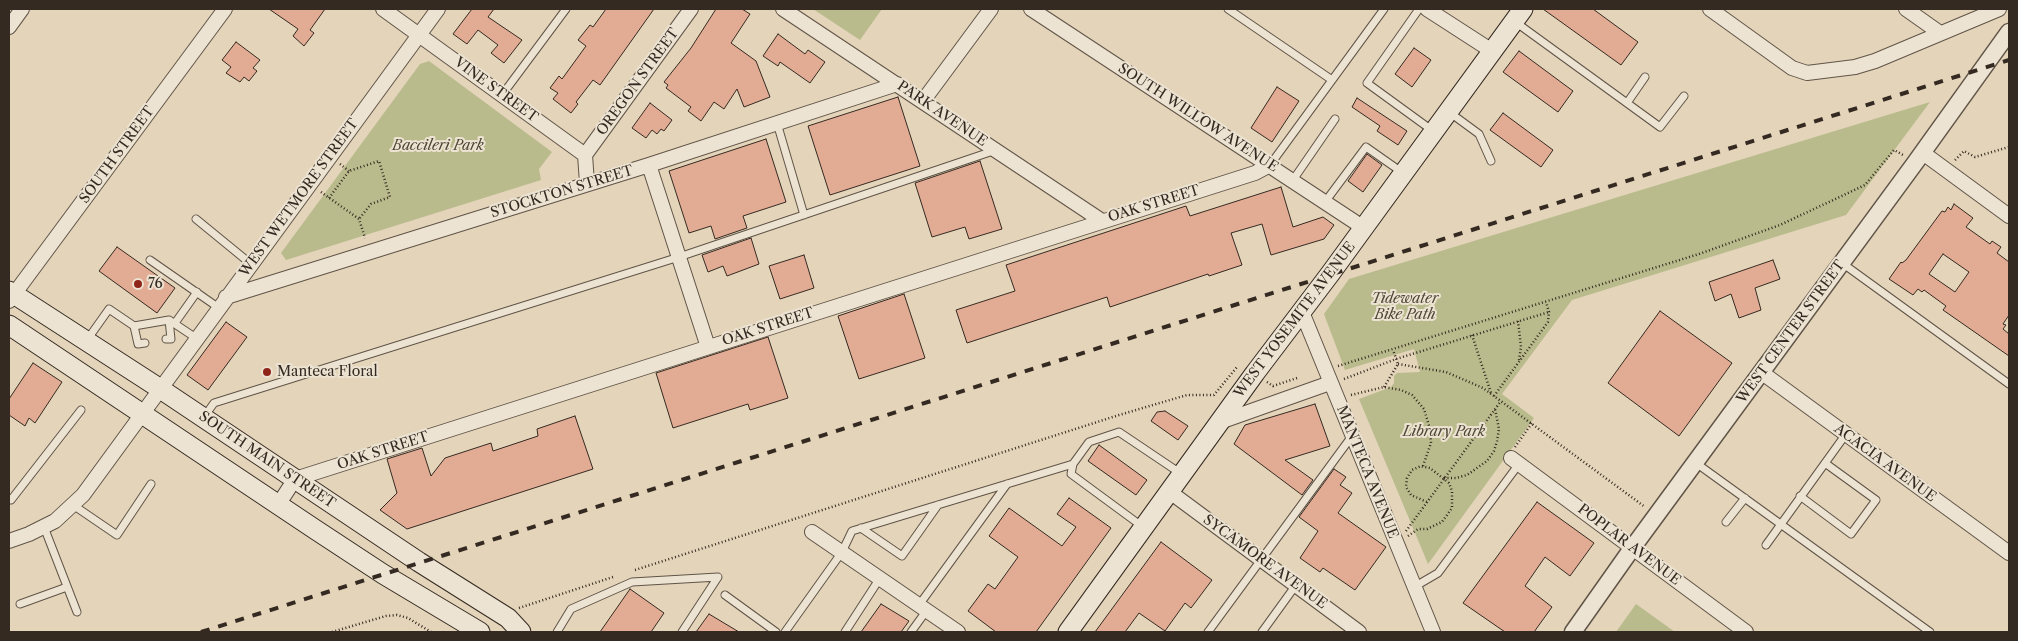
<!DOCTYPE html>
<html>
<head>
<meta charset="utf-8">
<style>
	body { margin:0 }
	#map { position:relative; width:2018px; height:641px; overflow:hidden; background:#e3d4ba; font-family:"Libre Caslon Text",serif }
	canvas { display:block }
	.frame { position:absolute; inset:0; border:10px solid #352a21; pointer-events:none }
</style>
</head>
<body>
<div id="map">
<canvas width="2018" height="641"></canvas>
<div class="frame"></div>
</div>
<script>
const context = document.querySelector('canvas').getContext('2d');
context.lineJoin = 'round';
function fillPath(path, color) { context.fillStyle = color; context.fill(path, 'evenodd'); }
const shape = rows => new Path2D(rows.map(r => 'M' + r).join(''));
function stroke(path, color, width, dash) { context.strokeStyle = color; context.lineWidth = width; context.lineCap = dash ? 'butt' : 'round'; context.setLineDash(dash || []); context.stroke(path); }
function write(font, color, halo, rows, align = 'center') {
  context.font = font + ' "Libre Caslon Text",serif'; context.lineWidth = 4; context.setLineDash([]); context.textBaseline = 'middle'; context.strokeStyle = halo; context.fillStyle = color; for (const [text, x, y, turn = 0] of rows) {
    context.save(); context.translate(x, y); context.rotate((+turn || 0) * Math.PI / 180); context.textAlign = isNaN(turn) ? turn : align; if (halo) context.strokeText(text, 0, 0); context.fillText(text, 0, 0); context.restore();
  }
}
const green = shape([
	[813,9,882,9,860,40],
	[429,61,552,152,539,169,541,180,286,260,281,253,420,64],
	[1930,102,1846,215,1572,300,1502,394,1534,418,1428,564,1359,399,1391,387,1394,383,1394,376,1397,373,1420,372,1414,349,1345,370,1324,314,1349,279],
	[1636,604,1675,632,1616,632]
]);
const building = shape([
	[269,9,325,9,310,30,314,33,304,46,293,36,298,29,269,9],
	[472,9,494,9,488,17,522,40,504,63,491,53,498,45,478,30,467,44,453,34,472,9],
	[606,9,654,9,600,85,593,80,576,102,578,104,571,113,553,99,558,93,550,88,559,76,562,79,586,46,578,40,590,25,593,27,606,9],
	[716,9,742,9,750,14,731,43,756,61,770,97,744,107,737,89,724,109,714,102,701,121,688,111,691,107,666,88,668,85,664,82,691,48,716,9],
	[1543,9,1593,9,1638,42,1621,65,1543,9],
	[778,34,805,54,808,50,825,62,810,83,780,62,778,66,763,56,778,34],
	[236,42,260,60,253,68,257,71,249,81,244,77,240,82,226,73,231,67,222,60,236,42],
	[1414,48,1431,60,1412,87,1395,74,1414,48],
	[1519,51,1573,91,1558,112,1503,72,1519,51],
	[1277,87,1299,101,1272,142,1251,128,1277,87],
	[898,97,920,166,830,195,808,126,898,97],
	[1357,98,1407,131,1398,145,1377,131,1380,126,1352,107,1357,98],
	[650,103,672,120,664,131,661,129,657,134,652,130,646,138,632,128,650,103],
	[1503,113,1553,150,1541,167,1490,130,1503,113],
	[766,139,786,202,743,216,747,228,715,239,711,226,689,233,669,171,766,139],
	[1367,154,1382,165,1363,192,1348,181,1367,154],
	[980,161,1002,229,969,239,965,227,932,237,915,183,980,161],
	[1281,187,1293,227,1323,217,1334,225,1324,239,1271,255,1262,224,1231,233,1242,265,1209,276,1208,274,1110,307,1107,297,967,343,956,310,1015,291,1006,265,1186,206,1190,216,1281,187],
	[1954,204,1973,218,1966,227,1990,244,1992,241,2001,247,1997,253,2009,262,2009,315,2003,324,2006,325,2003,329,2009,334,2009,356,1943,310,1946,306,1924,290,1922,292,1918,289,1913,295,1889,279,1901,262,1902,263,1906,260,1942,211,1945,212,1948,207,1951,210,1954,204],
	[1943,254,1969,272,1955,292,1929,274,1943,254],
	[751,238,759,264,727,276,723,266,708,272,702,255,751,238],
	[117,247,175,288,157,313,99,271,117,247],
	[804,255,814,288,780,299,769,266,804,255],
	[1773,260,1780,279,1755,288,1761,310,1739,318,1731,294,1715,301,1709,282,1773,260],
	[904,294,925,358,859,379,838,316,904,294],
	[1660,311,1732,363,1679,436,1608,383,1660,311],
	[226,322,247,337,208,390,187,375,226,322],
	[768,337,788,398,750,410,748,404,673,428,656,373,768,337],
	[33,363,62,382,35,423,29,418,25,426,9,415,9,399,33,363],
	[1315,404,1330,446,1285,460,1313,480,1302,495,1234,444,1245,425,1315,404],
	[1165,411,1188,426,1178,440,1151,421,1157,412,1165,411],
	[575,416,593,469,407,529,380,510,397,493,387,459,422,448,431,476,445,458,491,443,493,451,538,436,537,429,575,416],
	[1099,445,1147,480,1136,495,1088,461,1099,445],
	[1334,469,1346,477,1340,485,1352,493,1338,513,1386,547,1355,590,1323,568,1320,572,1300,558,1318,531,1299,517,1334,469],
	[1069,498,1111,528,1036,632,996,632,968,611,988,584,995,589,1018,557,989,536,1009,508,1062,546,1076,527,1057,514,1069,498],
	[1537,502,1594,543,1570,576,1545,557,1525,586,1552,607,1534,632,1505,632,1463,603,1537,502],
	[1161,542,1212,580,1191,608,1185,603,1165,631,1139,613,1125,632,1095,632,1161,542],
	[630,589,664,613,651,632,600,632,630,589],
	[881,604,909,621,901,632,861,632,881,604],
	[709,614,739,632,696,632,709,614]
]);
const path = shape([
	[1955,160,1964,151,1975,157,2009,147],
	[340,164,349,171],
	[321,192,359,219,365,238],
	[329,198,349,171,379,161,390,197,371,204,359,219],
	[1518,321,1521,347,1519,360],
	[1472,335,1491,393],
	[1398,364,1446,372,1483,388,1645,507],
	[1338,366,1699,254,1780,225,1865,185,1894,150,1903,155],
	[1344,379,1396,359,1549,312],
	[1267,382,1273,386,1297,378],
	[1384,387,1398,364,1393,350],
	[1351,395,1384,387,1401,390,1412,395,1424,409,1430,429,1431,443,1423,466],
	[1494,396,1548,322,1549,312,1546,302],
	[1515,447,1532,423],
	[1444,478,1456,478,1467,475,1487,461,1494,451,1497,441,1499,429,1495,409],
	[1406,531,1501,401],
	[1408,536,1418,529,1427,529,1442,522,1452,508,1452,491,1449,483,1430,468,1421,466,1412,470,1407,478,1406,487,1411,495,1427,502],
	[635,570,1119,415,1187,395,1214,395,1237,367],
	[519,608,613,577],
	[332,632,386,616,397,615,408,618,431,632]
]);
const service = shape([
	[1228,9,1332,80],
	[1419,9,1367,83,1433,131],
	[1514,21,1660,127,1684,96],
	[502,95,566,9],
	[1627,103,1645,77],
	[1449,112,1479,134,1491,161],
	[777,123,804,215],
	[1270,165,1384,9],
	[1293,180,1335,119],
	[1325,202,1366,147,1403,173],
	[196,219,251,264],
	[150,260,219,308],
	[1842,263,2009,384],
	[175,323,197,292],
	[134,326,138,344,145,343],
	[166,339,171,339,169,320],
	[87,340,109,309,134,326,169,320,196,338],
	[204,417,214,403,679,257,996,150],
	[1696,463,1930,632],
	[1800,496,1851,534,1876,500,1825,463],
	[9,499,11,500,81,410],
	[73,505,117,535,151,484],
	[1726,522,1745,498],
	[44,527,77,612],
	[1143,527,1071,474,1073,464,1089,442,1119,432,1180,473],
	[861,528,902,556,938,505],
	[1766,545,1846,434],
	[1414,587,1438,573,1519,464],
	[725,595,776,632],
	[20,604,67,587],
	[919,605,1007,484],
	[557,632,571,609,632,582,718,577,682,632],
	[785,632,842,552,852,531,1073,464],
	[845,632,880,578],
	[911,632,927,610],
	[1208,632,1352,436],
	[1262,632,1296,585]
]);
const minor = shape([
	[383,9,585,155,587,183],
	[783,9,1102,221],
	[1031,9,1364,228],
	[1427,9,1492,51],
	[1710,9,1792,68,1807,73,1855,67,1875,61,1999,9],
	[1906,9,1940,33],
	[9,27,22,9],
	[923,101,991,9],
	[1923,153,2009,216],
	[585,155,691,9],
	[649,165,708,347],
	[226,297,649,165,897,84],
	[9,301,225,9],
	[1302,312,1433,632],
	[1761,372,2009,553],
	[1220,422,1330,383],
	[1511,458,1746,632],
	[1170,492,1359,632],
	[278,505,295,479,1255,173,1270,165],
	[812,532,958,632],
	[9,541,29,534,55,521,83,495,438,9]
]);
const tertiary = shape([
	[1573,632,1633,547,1915,163,2009,32]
]);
const secondary = shape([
	[9,291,159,388,419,562,508,618,521,632],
	[9,325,316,530,383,574,480,632],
	[1068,632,1255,373,1330,274,1523,9]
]);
const rail = shape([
	[201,632,2009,60]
]);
const markers = [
	[138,284,5,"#8f2418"],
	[267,372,5,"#8f2418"]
];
const streetNames = [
	["OREGON STREET",638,82,-54],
	["VINE STREET",496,90,36],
	["PARK AVENUE",942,114,34],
	["SOUTH WILLOW AVENUE",1198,118,33],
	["SOUTH STREET",117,155,-54],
	["STOCKTON STREET",562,192,-17],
	["WEST WETMORE STREET",299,198,-54],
	["OAK STREET",1154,204,-17],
	["WEST YOSEMITE AVENUE",1295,320,-53],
	["OAK STREET",768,327,-18],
	["WEST CENTER STREET",1791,332,-54],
	["OAK STREET",383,451,-18],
	["SOUTH MAIN STREET",267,460,34],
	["ACACIA AVENUE",1885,463,36],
	["MANTECA AVENUE",1367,472,68],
	["POPLAR AVENUE",1629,545,37],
	["SYCAMORE AVENUE",1265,562,36]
];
const parkNames = [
	["Baccileri Park",438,146],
	["Tidewater",1405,299],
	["Bike Path",1405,315],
	["Library Park",1444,432]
];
const poiNames = [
	["76",148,284],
	["Manteca Floral",277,372]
];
fillPath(green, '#b9bb8c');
fillPath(building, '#e2ab94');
stroke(building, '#352a21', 1);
stroke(service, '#605447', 9);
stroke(minor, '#605447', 16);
stroke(tertiary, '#605447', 19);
stroke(secondary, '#352a21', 21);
stroke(path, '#352a21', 2.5, [1, 2.5]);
stroke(service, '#ede3d2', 7);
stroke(minor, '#ede3d2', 14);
stroke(tertiary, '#ede3d2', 16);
stroke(secondary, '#ede3d2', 19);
stroke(rail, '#352a21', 4, [9, 9]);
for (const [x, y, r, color] of markers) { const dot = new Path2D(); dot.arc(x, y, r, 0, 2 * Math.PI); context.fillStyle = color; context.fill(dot); stroke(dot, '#ede3d2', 2); }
write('14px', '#352a21', '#ede3d2', streetNames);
write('italic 14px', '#4f4736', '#ede3d2', parkNames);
write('14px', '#352a21', '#ede3d2', poiNames, 'left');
</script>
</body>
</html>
